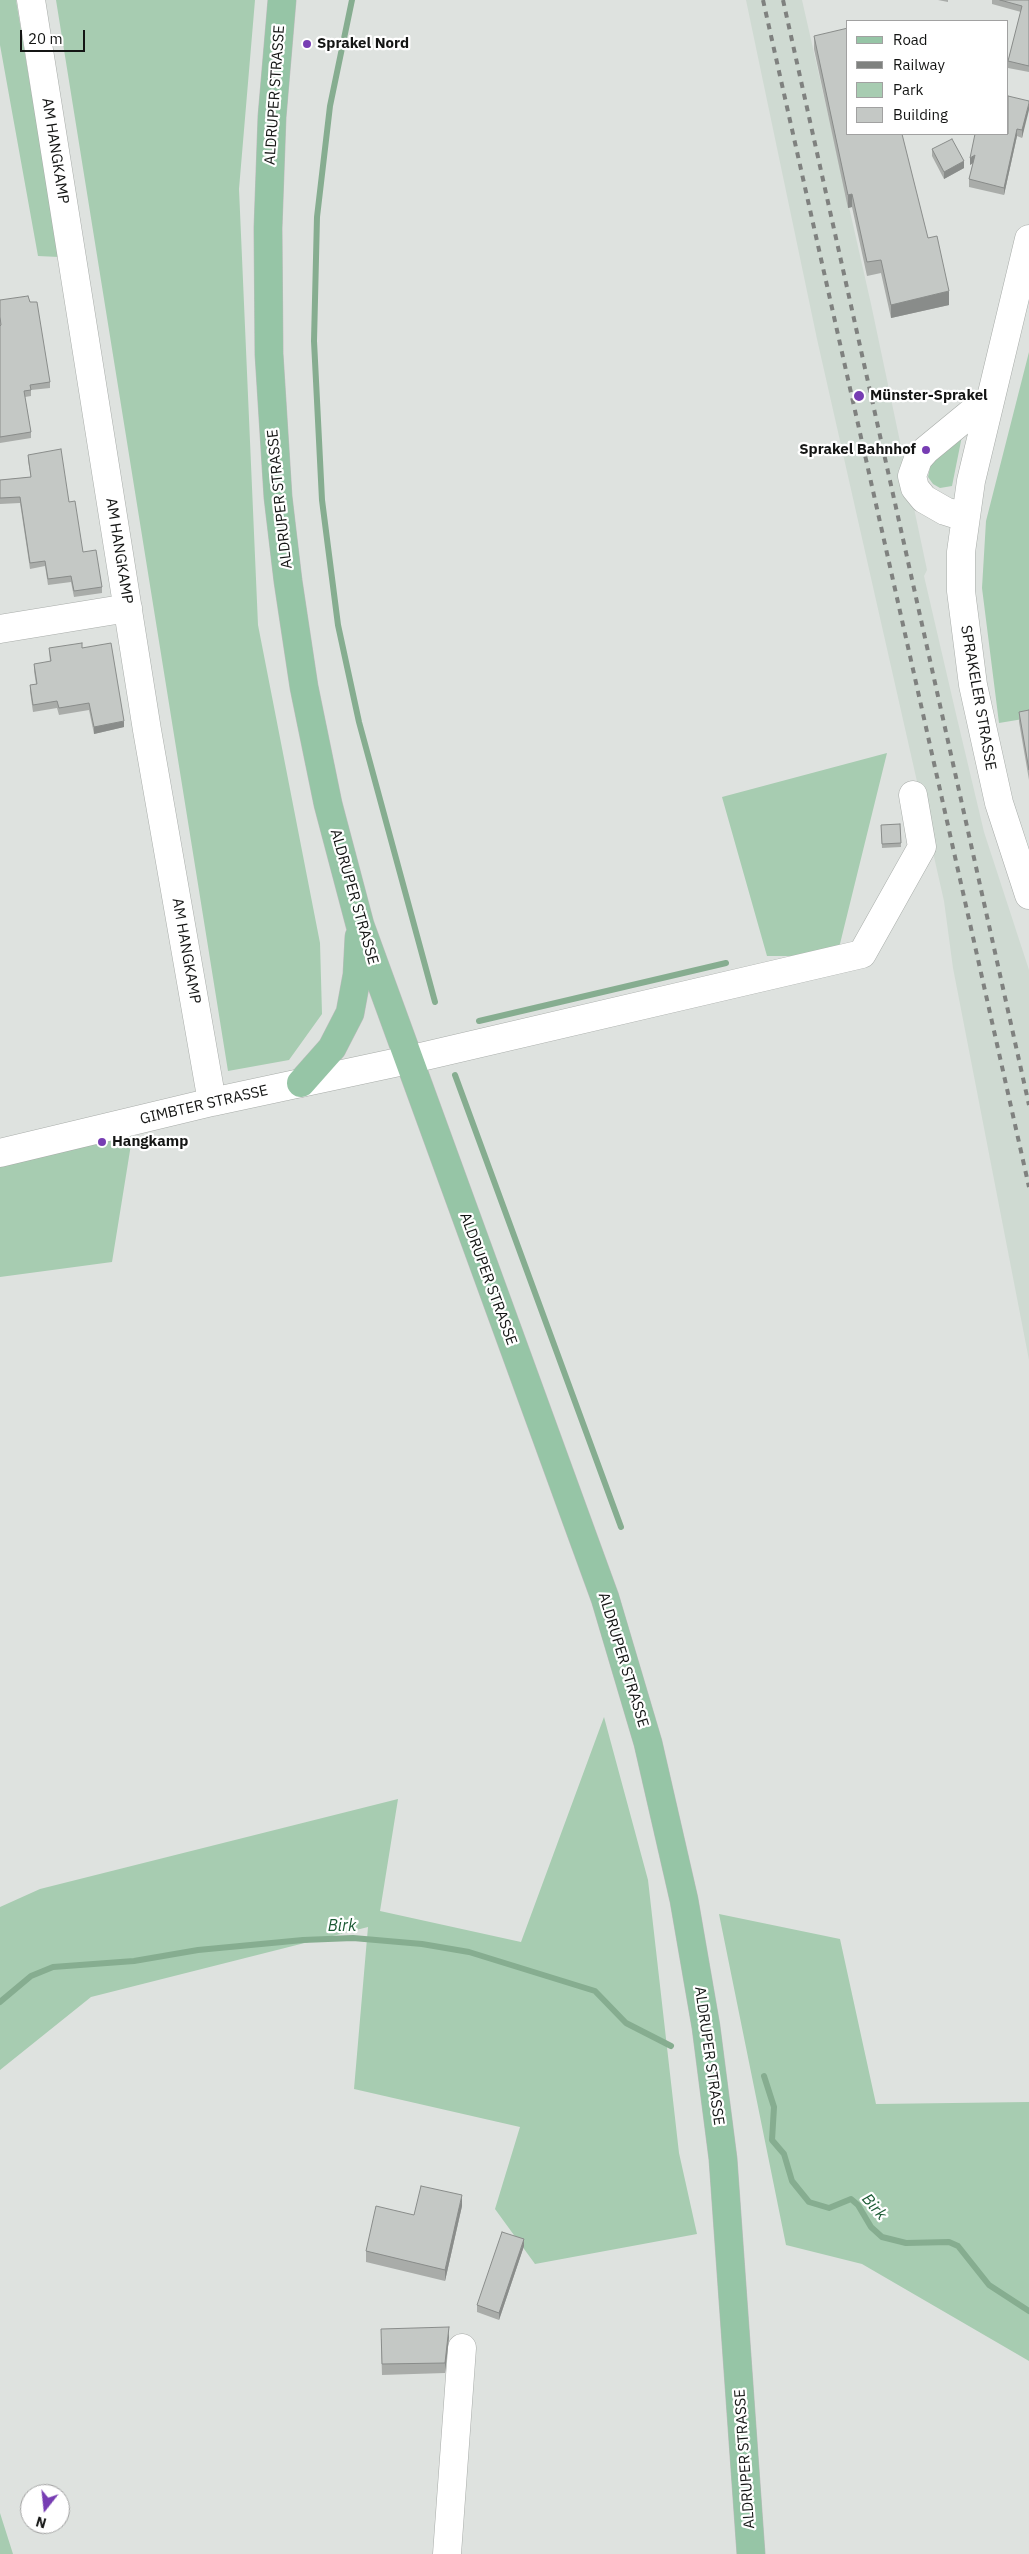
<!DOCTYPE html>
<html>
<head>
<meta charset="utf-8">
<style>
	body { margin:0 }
	#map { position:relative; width:1029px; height:2554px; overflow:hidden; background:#dee2df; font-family:"IBM Plex Sans",sans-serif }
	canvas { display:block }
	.legend { position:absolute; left:846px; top:20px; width:162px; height:115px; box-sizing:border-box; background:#fff; border:1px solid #a1a1a1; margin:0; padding:6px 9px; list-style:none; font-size:15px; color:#141514 }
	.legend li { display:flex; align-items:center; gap:10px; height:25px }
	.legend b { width:25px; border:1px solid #a1a1a1 }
	.north { position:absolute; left:20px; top:2484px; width:50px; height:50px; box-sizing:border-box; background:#fff; border:1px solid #a1a1a1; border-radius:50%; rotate:196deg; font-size:14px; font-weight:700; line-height:20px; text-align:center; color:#141514 }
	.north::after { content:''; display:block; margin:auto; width:18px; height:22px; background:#773db3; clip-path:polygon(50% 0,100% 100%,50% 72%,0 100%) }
	.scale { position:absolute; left:20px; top:30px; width:65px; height:22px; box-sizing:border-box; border:2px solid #141514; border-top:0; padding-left:6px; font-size:15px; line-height:18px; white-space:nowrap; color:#141514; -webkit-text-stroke:4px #fff; paint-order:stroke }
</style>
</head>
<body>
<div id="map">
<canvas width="1029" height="2554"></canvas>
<ul class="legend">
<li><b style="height:6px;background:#96c5a6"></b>Road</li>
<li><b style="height:6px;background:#7f817f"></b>Railway</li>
<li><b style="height:14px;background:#a7ccb1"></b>Park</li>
<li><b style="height:14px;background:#c4c8c5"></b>Building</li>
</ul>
<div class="north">N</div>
<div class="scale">20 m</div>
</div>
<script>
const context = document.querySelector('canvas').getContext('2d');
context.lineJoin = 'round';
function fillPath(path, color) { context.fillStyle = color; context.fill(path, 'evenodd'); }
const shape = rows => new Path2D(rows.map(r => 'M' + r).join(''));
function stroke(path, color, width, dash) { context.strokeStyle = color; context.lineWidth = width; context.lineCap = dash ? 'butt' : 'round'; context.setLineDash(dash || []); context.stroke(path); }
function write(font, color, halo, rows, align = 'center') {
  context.font = font + ' "IBM Plex Sans",sans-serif'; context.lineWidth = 4.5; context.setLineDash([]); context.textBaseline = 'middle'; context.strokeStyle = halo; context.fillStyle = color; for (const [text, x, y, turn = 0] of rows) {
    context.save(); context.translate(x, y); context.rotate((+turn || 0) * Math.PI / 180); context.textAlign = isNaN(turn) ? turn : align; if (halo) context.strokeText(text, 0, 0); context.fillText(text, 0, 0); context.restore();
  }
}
const built = shape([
	[746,0,802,0,871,304,927,570,924,576,956,714,984,832,1029,970,1029,1360,953,968,944,901,817,339]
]);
const green = shape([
	[0,0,16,0,59,257,38,256,0,45],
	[56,0,255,0,239,189,258,625,320,943,322,1014,289,1060,228,1071],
	[1029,352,1029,718,999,723,982,588,986,521],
	[962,436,952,486,940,488,933,484,928,477,931,462],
	[887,753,837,956,767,956,722,797],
	[133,1132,112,1262,0,1277,0,1165],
	[604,1717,648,1880,679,2153,697,2234,535,2264,495,2209,520,2127,354,2089,368,1927,91,1997,0,2070,0,1907,40,1889,398,1799,380,1911,521,1942],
	[719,1914,840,1939,876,2104,1029,2102,1029,2361,862,2264,786,2245],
	[0,2513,13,2554,0,2554]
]);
const stream = shape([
	[352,0,330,106,317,217,314,341,322,500,338,625,359,722,435,1002],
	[479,1021,726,963],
	[455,1075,621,1527],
	[0,2002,31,1976,53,1967,134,1961,198,1950,303,1940,353,1938,422,1944,469,1952,595,1991,626,2023,671,2046],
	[764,2076,774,2107,772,2140,784,2154,792,2181,809,2202,829,2208,851,2199,858,2205,871,2227,882,2237,906,2243,949,2242,958,2246,989,2285,1029,2311]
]);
const minor = shape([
	[31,0,147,730,212,1102],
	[1029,239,971,481,961,552,961,591,973,685,999,803,1029,895],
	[964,517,945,511,924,499,915,488,912,476,918,459,926,450,971,413,989,406],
	[0,629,128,608],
	[0,1153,212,1102,408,1060,862,954,922,847,913,795],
	[447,2554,462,2348]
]);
const major = shape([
	[282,0,272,117,268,228,269,354,278,497,288,581,304,687,328,804,360,925,605,1598,648,1743,684,1900,706,2027,723,2159,751,2554],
	[301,1083,332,1048,350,1013,357,975,359,937]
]);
const rail = shape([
	[763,0,1029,1187],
	[783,0,1029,1105]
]);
const wall = shape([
	[938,0,948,0,948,2],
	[992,0,1029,0,1029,72,1008,68,1008,61,1021,12,992,4],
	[814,36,928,238,949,305,891,318,881,273,867,276,852,207,848,208,814,49],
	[1029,101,1022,138,1017,136,1004,195,969,187,969,179,973,163,970,165],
	[932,149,964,168,944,179,932,156],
	[0,300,50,382,50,388,31,390,31,396,25,397,31,432,31,438,0,443],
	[28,455,69,502,83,552,102,587,102,593,74,597,71,582,48,585,45,566,30,569,20,503,0,504,0,480,31,477,28,461],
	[49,648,82,648,124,727,94,734,89,710,59,715,57,708,33,712,30,691,30,685,36,684,34,671,34,664,50,662],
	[1029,710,1029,780,1019,722,1019,712],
	[900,824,901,847,882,848,881,825],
	[462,2206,445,2281,366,2262,366,2251],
	[524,2246,499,2320,477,2312,477,2305],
	[449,2337,445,2373,382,2375,381,2339]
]);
const shadedWall = shape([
	[1029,103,1029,110,1022,138,1022,130],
	[1017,129,1017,136,1004,195,1004,188],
	[975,155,975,162,970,165,970,158],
	[964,161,964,168,944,179,944,172],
	[852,194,852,207,848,208,848,195],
	[949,291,949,305,891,318,891,305],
	[124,721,124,727,94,734,94,727],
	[462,2195,462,2206,445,2281,445,2270],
	[524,2239,524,2246,499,2320,499,2313],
	[449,2327,449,2337,445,2373,445,2363]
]);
const building = shape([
	[1000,0,1029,0,1029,66,1008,61,1022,6,1000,0],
	[848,28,848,134,902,134,928,238,937,236,949,291,891,305,881,260,867,262,852,194,848,195,814,36,848,28],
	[1008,96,1029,101,1029,103,1022,130,1017,129,1004,188,969,179,975,155,970,158,975,134,1008,134,1008,96],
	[952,139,964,161,944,172,932,149,952,139],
	[28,296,30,302,37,302,50,382,30,385,31,390,24,391,31,432,0,437,0,326,1,325,0,317,0,300,28,296],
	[61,449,69,502,75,501,83,552,96,550,102,587,74,591,71,576,48,579,45,561,30,563,20,497,0,498,0,480,31,477,28,455,61,449],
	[82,643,82,648,111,643,124,721,94,727,89,703,59,708,57,701,33,705,30,685,37,684,34,664,51,661,49,648,82,643],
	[1029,710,1029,770,1019,712,1029,710],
	[900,824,901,843,882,844,881,825,900,824],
	[421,2186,462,2195,445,2270,366,2251,376,2206,414,2215,421,2186],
	[502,2232,524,2239,499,2313,477,2305,502,2232],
	[449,2327,445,2363,382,2364,381,2329,449,2327]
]);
const markers = [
	[307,44,5,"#773db3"],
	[859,396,6,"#773db3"],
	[926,450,5,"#773db3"],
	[102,1142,5,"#773db3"]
];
const poiNames = [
	["Sprakel Nord",317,44],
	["Münster-Sprakel",870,396],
	["Sprakel Bahnhof",916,450,"right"],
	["Hangkamp",112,1142]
];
const streetNames = [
	["ALDRUPER STRASSE",275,95,-86],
	["AM HANGKAMP",55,151,81],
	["ALDRUPER STRASSE",280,499,-96],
	["AM HANGKAMP",119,551,81],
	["SPRAKELER STRASSE",978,698,80],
	["ALDRUPER STRASSE",354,897,74],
	["AM HANGKAMP",186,951,80],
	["GIMBTER STRASSE",204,1105,-13],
	["ALDRUPER STRASSE",488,1279,70],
	["ALDRUPER STRASSE",623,1660,73],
	["ALDRUPER STRASSE",709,2056,82],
	["ALDRUPER STRASSE",745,2459,-94]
];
const waterNames = [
	["Birk",342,1926],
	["Birk",874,2207,49]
];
fillPath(built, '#cfdad2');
fillPath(green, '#a7ccb1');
stroke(stream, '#86ad90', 6);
stroke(minor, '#a8aca9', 29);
stroke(major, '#bdbdbd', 29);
stroke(minor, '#fff', 28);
stroke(major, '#96c5a6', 28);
stroke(rail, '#7f817f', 4, [6, 6]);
fillPath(wall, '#a9aca9');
fillPath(shadedWall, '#898c8a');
fillPath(building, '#c4c8c5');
stroke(building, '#898c8a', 1);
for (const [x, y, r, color] of markers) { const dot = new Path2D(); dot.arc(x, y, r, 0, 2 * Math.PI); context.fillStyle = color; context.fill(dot); stroke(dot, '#fff', 2); }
write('bold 15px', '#141514', '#fff', poiNames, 'left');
write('15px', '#141514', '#fff', streetNames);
write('italic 16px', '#1a5933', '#fff', waterNames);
</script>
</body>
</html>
